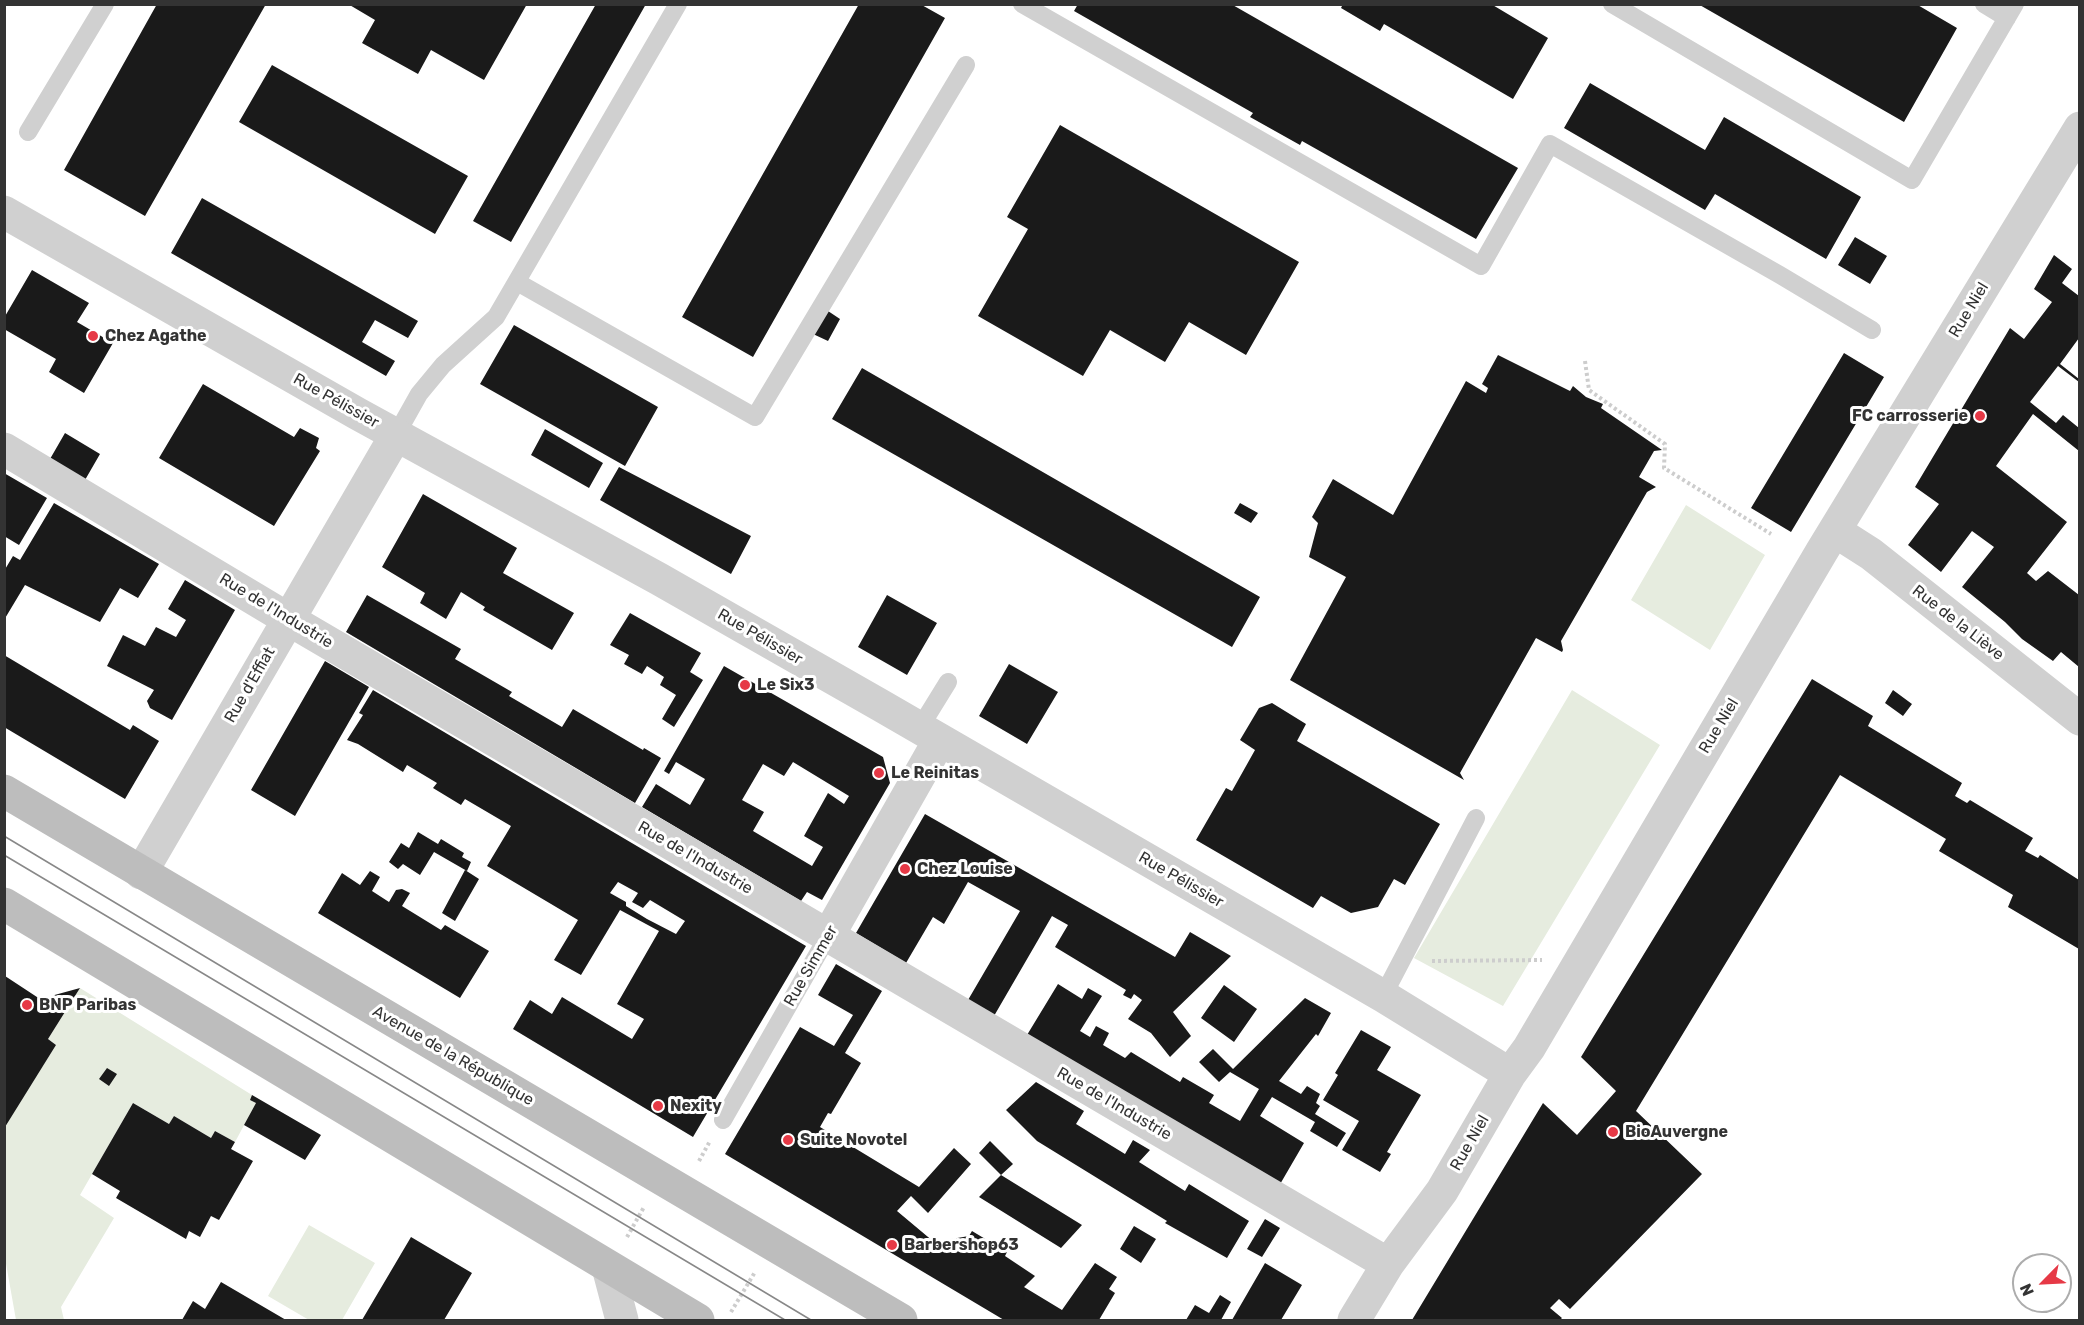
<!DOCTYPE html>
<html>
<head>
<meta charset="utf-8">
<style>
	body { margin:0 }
	#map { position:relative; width:2084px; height:1325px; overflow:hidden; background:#fff; font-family:Rubik,sans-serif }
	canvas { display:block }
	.frame { position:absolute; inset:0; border:6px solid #333; pointer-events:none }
	.north { position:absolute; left:2012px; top:1253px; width:60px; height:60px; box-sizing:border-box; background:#fff; border:2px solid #adadad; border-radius:50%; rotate:246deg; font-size:16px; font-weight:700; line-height:24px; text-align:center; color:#333 }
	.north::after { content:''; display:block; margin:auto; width:21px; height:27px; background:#e63946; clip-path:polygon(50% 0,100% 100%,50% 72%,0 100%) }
</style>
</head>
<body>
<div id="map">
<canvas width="2084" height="1325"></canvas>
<div class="frame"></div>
<div class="north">N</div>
</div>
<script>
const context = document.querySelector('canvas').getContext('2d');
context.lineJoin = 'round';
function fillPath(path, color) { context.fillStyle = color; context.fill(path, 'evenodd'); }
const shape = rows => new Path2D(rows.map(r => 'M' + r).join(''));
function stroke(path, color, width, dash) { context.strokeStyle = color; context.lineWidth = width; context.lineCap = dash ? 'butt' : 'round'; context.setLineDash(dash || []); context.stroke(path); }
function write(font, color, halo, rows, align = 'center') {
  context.font = font + ' Rubik,sans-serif'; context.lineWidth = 6; context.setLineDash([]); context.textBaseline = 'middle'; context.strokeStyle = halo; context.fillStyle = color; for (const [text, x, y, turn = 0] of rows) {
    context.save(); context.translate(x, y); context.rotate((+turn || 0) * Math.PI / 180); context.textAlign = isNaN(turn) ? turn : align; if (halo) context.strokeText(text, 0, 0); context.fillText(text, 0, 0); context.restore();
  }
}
const green = shape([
	[1686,505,1765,555,1710,650,1631,600],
	[1572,690,1660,745,1503,1006,1414,958],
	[80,988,252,1095,250,1100,256,1103,235,1142,215,1131,211,1138,174,1116,169,1124,133,1103,80,1195,114,1218,61,1307,64,1320,16,1320,5,1258,4,1127,56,1045,48,1039],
	[309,1225,375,1263,342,1320,309,1320,268,1296]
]);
const building = shape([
	[157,4,266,4,145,216,64,170],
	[348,4,527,4,484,80,431,50,418,74,362,43,375,20],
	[596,4,646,4,511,242,473,221],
	[859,4,920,4,945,18,753,357,682,317],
	[1078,4,1231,4,1518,168,1476,239,1302,141,1300,145,1250,117,1253,113,1074,11],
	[1343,4,1491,4,1548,38,1513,99,1384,24,1380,31,1341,8],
	[1698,4,1916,4,1957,28,1904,122],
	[272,65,468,176,435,234,239,122],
	[1590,83,1705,150,1724,117,1861,197,1826,259,1715,194,1705,210,1564,128],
	[1060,125,1299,262,1246,355,1189,322,1165,362,1110,330,1083,376,978,316,1028,229,1007,217],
	[202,198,418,321,408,338,375,320,362,342,395,361,386,376,171,253],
	[1855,237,1887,256,1870,284,1838,265],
	[2054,255,2072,269,2062,283,2079,296,2079,338,2060,364,2079,379,2079,382,2058,366,2030,402,2056,423,2063,415,2079,428,2079,451,2033,414,1996,466,2067,522,2027,573,2036,581,2048,571,2079,595,2079,667,2061,652,2053,661,2022,639,2005,622,1962,587,1994,547,1972,531,1941,572,1908,545,1939,504,1915,487,2010,328,2024,339,2052,302,2034,289],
	[32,270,89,303,77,322,113,343,84,393,49,372,56,359,4,329,4,318],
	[828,311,840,319,828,341,813,334],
	[514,325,658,407,625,466,480,384],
	[1844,353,1884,377,1791,532,1751,508],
	[1498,355,1570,391,1573,386,1586,397,1603,404,1601,408,1662,450,1654,451,1639,477,1656,487,1647,492,1561,641,1563,650,1562,652,1536,638,1460,773,1464,780,1290,680,1346,577,1309,557,1318,523,1312,517,1333,479,1393,515,1466,381,1486,393,1488,388,1482,384],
	[862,368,1260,597,1232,647,832,419],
	[203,384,294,437,300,428,319,438,316,448,320,451,274,526,159,458],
	[545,429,603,463,589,488,531,455],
	[65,433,100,454,85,480,50,459],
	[619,467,751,536,731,574,600,500],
	[4,473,47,498,19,545,4,536],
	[423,494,517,548,503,573,574,613,552,650,483,610,485,607,461,592,446,619,420,603,425,593,382,567],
	[54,503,159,564,138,598,120,588,100,622,25,585,4,620,4,571,13,556,20,560],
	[1240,503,1258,513,1251,523,1234,513],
	[185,580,235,610,172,720,150,708,147,701,154,690,107,666,123,635,145,646,156,627,176,637,186,620,168,609],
	[367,595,461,649,455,659,512,692,509,696,562,727,573,709,643,750,644,748,661,758,635,803,346,632],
	[887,595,937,623,907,675,858,647],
	[630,613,701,653,690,672,703,680,674,727,662,719,676,695,660,685,664,677,647,666,642,674,624,664,629,655,610,645],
	[4,655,130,730,133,725,159,741,125,799,4,727],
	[325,661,369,687,295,816,251,790],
	[1009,664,1058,692,1027,744,979,716],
	[724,666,883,757,890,783,822,900,807,892,801,901,642,807,656,784,690,805,705,779,676,762,669,774,664,771],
	[793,762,849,796,844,804,828,793,804,836,823,847,812,866,753,831,764,812,742,800,763,764,784,776],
	[1812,679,1873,716,1868,726,1962,783,1955,796,1967,803,1970,800,2033,838,2025,851,2038,858,2040,855,2079,880,2079,949,2008,907,2013,895,1939,851,1946,839,1840,775,1636,1111,1702,1174,1570,1309,1559,1299,1550,1308,1562,1318,1560,1320,1412,1320,1543,1103,1577,1135,1616,1091,1581,1057],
	[373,690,806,946,693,1137,513,1029,530,1000,552,1014,562,997,632,1039,644,1019,617,1004,659,931,620,910,581,975,554,960,578,920,487,866,511,826,465,799,461,805,433,788,437,783,407,765,403,772,358,744,347,740,363,715,359,713],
	[618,882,638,893,632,902,643,908,650,900,685,921,676,934,647,919,626,906,626,902,610,893],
	[1893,690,1912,704,1903,716,1885,703],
	[1272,703,1306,724,1297,741,1440,824,1405,885,1394,879,1378,907,1351,913,1321,896,1313,908,1196,840,1226,788,1232,791,1255,750,1240,740,1259,708],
	[925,814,1175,957,1190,932,1231,956,1173,1012,1191,1036,1170,1057,1151,1033,1128,1019,1142,1000,1134,994,1131,999,1123,995,1126,990,1055,947,1068,925,1052,916,994,1016,968,1000,1020,911,968,882,944,924,933,917,906,963,856,933],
	[418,832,438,844,441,839,464,853,462,857,471,862,467,871,434,852,420,875,403,864,398,869,389,862,401,843,409,848],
	[465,870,479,879,455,921,442,913],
	[370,871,380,877,372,891,389,902,396,890,402,889,410,893,402,906,441,930,445,925,489,951,460,998,318,913,342,873,360,885],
	[836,964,882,991,845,1053,861,1063,831,1114,828,1113,820,1127,919,1187,954,1148,971,1164,928,1213,911,1196,897,1211,934,1242,969,1236,972,1231,1007,1252,1005,1256,1035,1276,1024,1287,1062,1310,1095,1263,1117,1277,1109,1289,1115,1293,1099,1320,1004,1320,725,1154,800,1027,834,1046,853,1015,818,995],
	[5,976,40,999,80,988,48,1039,56,1045,5,1127],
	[1058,984,1082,999,1088,988,1102,996,1080,1031,1090,1037,1096,1026,1109,1033,1103,1045,1125,1058,1131,1052,1180,1082,1183,1077,1214,1095,1209,1103,1240,1121,1259,1089,1230,1072,1219,1082,1199,1062,1213,1049,1233,1069,1305,998,1331,1013,1318,1036,1316,1034,1279,1081,1301,1094,1307,1086,1320,1094,1316,1103,1320,1106,1315,1114,1346,1133,1337,1147,1310,1131,1315,1122,1272,1097,1260,1116,1304,1143,1279,1186,1027,1035],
	[1224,985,1257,1009,1234,1042,1201,1018],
	[1361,1030,1391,1047,1377,1070,1421,1095,1387,1152,1391,1154,1380,1172,1342,1150,1359,1121,1323,1100,1338,1075,1335,1073],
	[107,1068,117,1074,109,1086,99,1079],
	[1036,1082,1084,1111,1076,1124,1125,1154,1133,1140,1150,1150,1139,1162,1185,1191,1189,1184,1249,1221,1227,1258,1165,1223,1167,1221,1037,1141,1006,1110],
	[252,1095,321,1135,305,1160,244,1125,256,1103,250,1100],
	[133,1103,169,1124,174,1116,211,1138,215,1131,235,1142,231,1149,253,1161,219,1220,211,1216,200,1237,189,1231,186,1239,116,1198,120,1191,92,1174],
	[990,1141,1013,1164,1001,1175,979,1153],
	[1001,1175,1082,1225,1061,1248,979,1197],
	[1265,1219,1280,1228,1262,1257,1247,1249],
	[1134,1226,1156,1239,1141,1263,1120,1249],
	[411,1237,472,1273,444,1320,362,1320],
	[1265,1263,1302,1285,1281,1320,1232,1320],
	[221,1282,286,1320,182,1320,193,1301,205,1309],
	[1220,1295,1231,1302,1221,1320,1186,1320,1195,1305,1209,1313]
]);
const path = shape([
	[1585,361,1589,390,1665,444,1664,468,1771,534],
	[1432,961,1542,960],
	[699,1161,710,1141],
	[627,1237,644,1207],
	[731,1312,755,1272]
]);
const service = shape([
	[1022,4,1481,266,1550,144,1780,275,1872,330],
	[1612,4,1912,180,2015,4],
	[1984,4,2007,18],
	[28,132,105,4],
	[517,282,755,417,966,65],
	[396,435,419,394,443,365,496,317,678,4],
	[919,729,948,682],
	[1383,996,1476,818],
	[723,1120,828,936]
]);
const minor = shape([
	[4,212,358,414,659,579,880,705,1383,996,1510,1074],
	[4,449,288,619,1388,1264],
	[1835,531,1871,554,2080,719],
	[141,873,396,435],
	[828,936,939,741],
	[608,1267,622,1320],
	[1354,1320,1388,1264,1442,1191,1510,1074,1529,1048,1822,551,2080,128]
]);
const secondary = shape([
	[4,791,901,1320],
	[4,904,698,1320]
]);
const tram = shape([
	[4,836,811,1320],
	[4,855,785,1320]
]);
const markers = [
	[93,336,6,"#e63946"],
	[1980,416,6,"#e63946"],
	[745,685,6,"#e63946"],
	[879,773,6,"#e63946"],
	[905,869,6,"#e63946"],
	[27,1005,6,"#e63946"],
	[658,1106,6,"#e63946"],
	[1613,1132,6,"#e63946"],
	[788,1140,6,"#e63946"],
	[892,1245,6,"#e63946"]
];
const streetNames = [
	["Rue Niel",1969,310,-59],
	["Rue Pélissier",336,401,29],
	["Rue de l'Industrie",276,611,31],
	["Rue de la Liève",1958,623,38],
	["Rue Pélissier",760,637,30],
	["Rue d'Effiat",250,685,-60],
	["Rue Niel",1719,726,-59],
	["Rue de l'Industrie",695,858,30],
	["Rue Pélissier",1181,880,30],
	["Rue Simmer",811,966,-60],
	["Avenue de la République",453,1056,30],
	["Rue de l'Industrie",1114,1104,30],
	["Rue Niel",1470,1143,-60]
];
const poiNames = [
	["Chez Agathe",105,336],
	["FC carrosserie",1968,416,"right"],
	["Le Six3",757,685],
	["Le Reinitas",891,773],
	["Chez Louise",917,869],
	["BNP Paribas",39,1005],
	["Nexity",670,1106],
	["BioAuvergne",1625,1132],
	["Suite Novotel",800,1140],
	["Barbershop63",904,1245]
];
fillPath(green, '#e6ecdf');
fillPath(building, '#1a1a1a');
stroke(path, '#cdcdcd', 4, [3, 3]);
stroke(service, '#d0d0d0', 18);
stroke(minor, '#d0d0d0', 33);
stroke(secondary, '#bdbdbd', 33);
stroke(tram, '#888', 1.5);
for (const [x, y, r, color] of markers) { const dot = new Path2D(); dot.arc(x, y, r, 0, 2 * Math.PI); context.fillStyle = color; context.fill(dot); stroke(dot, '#fff', 2); }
write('16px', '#333', '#fff', streetNames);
write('bold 16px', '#333', '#fff', poiNames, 'left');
</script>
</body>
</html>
